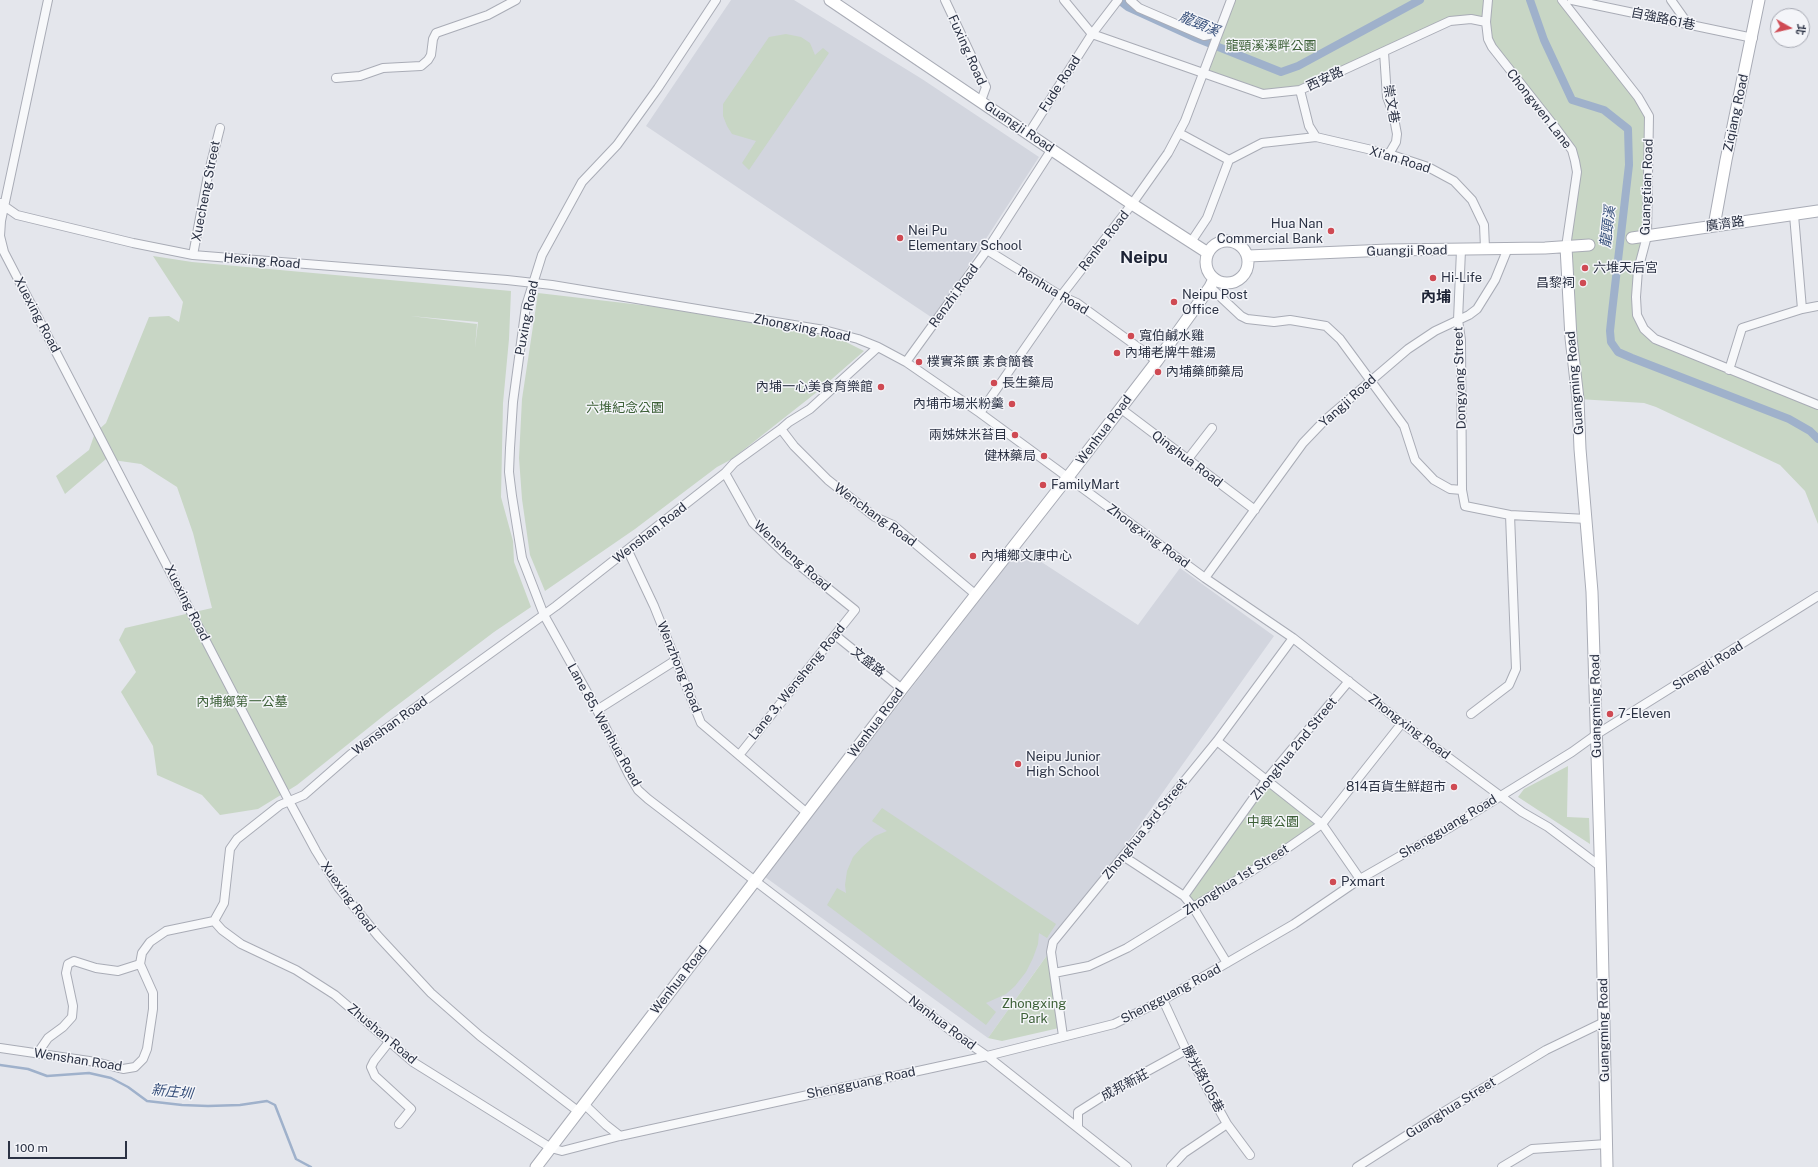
<!DOCTYPE html>
<html>
<head>
<meta charset="utf-8">
<style>
	body { margin:0 }
	#map { position:relative; width:1818px; height:1167px; overflow:hidden; background:#e4e6ec; font-family:"Public Sans","Noto Sans TC",sans-serif }
	canvas { display:block }
	.north { position:absolute; left:1770px; top:8px; width:40px; height:40px; box-sizing:border-box; background:#f4f5f9; border:1px solid #a4a7b1; border-radius:50%; rotate:98deg; font-size:11px; font-weight:700; line-height:16px; text-align:center; color:#2b3244 }
	.north::after { content:''; display:block; margin:auto; width:14px; height:18px; background:#cf4a53; clip-path:polygon(50% 0,100% 100%,50% 72%,0 100%) }
	.scale { position:absolute; left:8px; top:1141px; width:119px; height:18px; box-sizing:border-box; border:2px solid #2b3244; border-top:0; padding-left:5px; font-size:12px; line-height:14px; white-space:nowrap; color:#2b3244; -webkit-text-stroke:3px #f4f5f9; paint-order:stroke }
</style>
</head>
<body>
<div id="map">
<canvas width="1818" height="1167"></canvas>
<div class="north">北</div>
<div class="scale">100 m</div>
</div>
<script>
const context = document.querySelector('canvas').getContext('2d');
context.lineJoin = 'round';
function fillPath(path, color) { context.fillStyle = color; context.fill(path, 'evenodd'); }
const shape = rows => new Path2D(rows.map(r => 'M' + r).join(''));
function stroke(path, color, width, dash) { context.strokeStyle = color; context.lineWidth = width; context.lineCap = dash ? 'butt' : 'round'; context.setLineDash(dash || []); context.stroke(path); }
function write(font, color, halo, rows, align = 'center') {
  context.font = font + ' "Public Sans","Noto Sans TC",sans-serif'; context.lineWidth = 3; context.setLineDash([]); context.textBaseline = 'middle'; context.strokeStyle = halo; context.fillStyle = color; for (const [text, x, y, turn = 0] of rows) {
    context.save(); context.translate(x, y); context.rotate((+turn || 0) * Math.PI / 180); context.textAlign = isNaN(turn) ? turn : align; if (halo) context.strokeText(text, 0, 0); context.fillText(text, 0, 0); context.restore();
  }
}
const built = shape([
	[731,0,794,0,922,79,1039,157,934,319,646,126],
	[1020,548,1138,625,1180,568,1274,636,988,1038,765,877]
]);
const green = shape([
	[1231,0,1562,0,1649,116,1647,236,1638,270,1637,315,1655,339,1818,405,1818,524,1805,491,1780,465,1656,407,1644,403,1578,399,1563,248,1577,172,1572,150,1492,47,1486,22,1450,21,1300,90,1263,94,1203,73],
	[786,34,801,37,810,43,815,55,823,48,829,53,749,170,742,163,756,141,732,134,727,126,723,116,723,104,769,37],
	[153,256,192,262,511,291,509,339,503,403,501,497,513,541,514,562,531,607,494,632,387,713,297,785,258,809,220,815,202,795,157,775,153,746,121,692,136,672,119,640,125,628,212,608,193,533,177,487,141,464,106,459,65,494,56,476,89,450,95,433,106,423,149,317,169,316,179,322,183,302],
	[410,316,478,322,475,348,477,324],
	[538,293,684,310,824,336,846,342,864,351,817,392,732,459,717,467,635,529,545,591,530,555,522,499,519,458,522,399],
	[1568,766,1567,817,1589,818,1590,844,1518,797,1524,789],
	[1268,784,1318,824,1193,904,1187,895],
	[882,808,1056,924,1047,938,1039,933,1038,944,1033,958,1026,972,1015,986,1006,994,986,1003,996,1012,986,1025,827,905,837,888,846,893,845,885,847,871,853,857,862,847,875,836,887,831,872,821],
	[1050,951,1059,1028,1002,1041,988,1038]
]);
const stream = shape([
	[0,1065,28,1069,47,1076,89,1073,111,1078,128,1087,147,1101,182,1105,208,1106,240,1105,267,1101,275,1105,296,1159,311,1167]
]);
const canal = shape([
	[1119,0,1128,7,1196,38,1281,72,1298,66,1420,0],
	[1530,0,1544,40,1572,100,1604,110,1628,129,1629,165,1612,312,1610,331,1611,342,1618,352,1632,358,1789,419,1810,431,1818,439]
]);
const street = shape([
	[48,0,1,221,0,236,4,252,289,801,316,851,338,887,378,936,431,993,480,1036,579,1112],
	[716,0,658,88,617,145,582,182,542,255,526,306,513,402,510,448,509,472,512,496,522,558,544,615,597,710,629,775,638,790,648,799,954,1033,987,1056,1127,1167],
	[945,0,986,87,981,101],
	[1064,0,1092,34,1263,94,1300,90,1450,21,1471,19,1486,22],
	[1130,0,1139,8,1204,36,1218,33],
	[1488,0,1486,22,1488,39,1492,47,1555,127,1572,150,1575,161,1577,172,1566,247],
	[1562,0,1638,97,1649,116,1647,236,1638,270,1636,297,1637,315,1644,329,1655,339,1818,405],
	[1572,0,1753,38],
	[1671,0,1688,24],
	[1384,52,1387,97,1393,113,1397,134,1396,142,1389,154],
	[336,78,360,76,383,68,421,66,428,60,431,55,433,39,436,33,488,15,516,0],
	[1300,90,1309,126,1316,137],
	[1029,133,1092,34,1118,0],
	[1179,133,1229,160],
	[0,203,17,215,133,243,193,255,507,280,552,285,824,330,858,339,878,347,906,362,980,413,1205,578,1293,638,1402,723,1522,812,1548,827,1601,867],
	[1794,215,1802,309],
	[1191,242,1207,218,1229,160,1262,143,1316,137,1389,154,1428,167,1454,181,1472,200,1484,225,1485,248],
	[987,250,1061,296,1077,303,1157,361],
	[1461,250,1458,320,1461,340,1462,490,1465,506,1510,515,1587,519],
	[193,255,208,175,220,128],
	[1210,287,1241,316,1247,319,1274,322,1290,320,1326,326,1340,339,1404,426,1415,460,1434,480,1450,489,1462,490],
	[906,362,987,250,1052,149],
	[1729,370,1742,328,1802,309,1818,306],
	[1120,408,1255,510],
	[980,413,1061,296,1132,204,1168,153,1185,121,1231,0],
	[781,429,794,446,828,480,875,517,893,525,975,594],
	[1188,459,1212,428],
	[725,473,753,523,784,553,855,610,740,754],
	[628,551,654,606,701,723,807,813],
	[1205,578,1303,443,1325,420,1408,349,1435,331,1469,315,1477,309,1495,280,1508,248],
	[835,635,902,689],
	[597,710,676,660],
	[1471,714,1509,685,1516,669,1510,515],
	[1217,741,1322,824,1360,879],
	[1123,856,1184,896,1193,907,1227,963],
	[1184,896,1267,779,1349,681],
	[214,921,222,930,241,944,296,970,335,995,413,1062,551,1148,562,1151,620,1136,987,1056,1114,1024,1163,1000,1294,924,1360,879,1449,828,1572,752,1597,734,1818,596],
	[1054,973,1089,966,1127,948,1276,856,1322,824,1402,723],
	[1163,1000,1186,1050,1227,1124,1250,1155],
	[1063,1036,1051,952,1053,942,1217,741,1293,638],
	[389,1042,374,1061,371,1067,375,1076,411,1109,399,1124],
	[0,1048,96,1062,123,1069,135,1067,143,1059,147,1049,153,1009,153,993,140,964,142,953,150,942,166,931,214,921,224,903,230,849,237,839,280,805,304,795,351,754,556,606,725,473,734,463,781,429,789,422,810,409,878,347],
	[37,1054,48,1038,63,1027,72,1017,73,1006,66,973,68,964,74,961,96,968,118,971,140,964],
	[584,1104,606,1125,620,1136],
	[1078,1128,1078,1112,1111,1091,1186,1050],
	[1171,1167,1184,1153,1227,1124],
	[1357,1167,1437,1116,1546,1050,1604,1022],
	[1502,1167,1532,1149,1607,1144]
]);
const secondary = shape([
	[830,0,1132,204,1208,253],
	[1714,226,1726,160,1759,0],
	[1632,238,1818,211],
	'1206 262a21 21 0 1 1 42 0a21 21 0 1 1-42 0Z',
	[1566,247,1571,338,1578,399,1580,449,1592,592,1601,883,1607,1167],
	[1248,256,1388,250,1545,248,1589,245],
	[536,1167,902,689,1068,477,1157,361,1210,287,1214,279]
]);
const markers = [
	[1331,231,4,"#cf4a53"],
	[900,238,4,"#cf4a53"],
	[1585,268,4,"#cf4a53"],
	[1433,278,4,"#cf4a53"],
	[1583,283,4,"#cf4a53"],
	[1174,302,4,"#cf4a53"],
	[1131,336,4,"#cf4a53"],
	[1117,353,4,"#cf4a53"],
	[919,362,4,"#cf4a53"],
	[1158,372,4,"#cf4a53"],
	[994,383,4,"#cf4a53"],
	[881,387,4,"#cf4a53"],
	[1012,404,4,"#cf4a53"],
	[1015,435,4,"#cf4a53"],
	[1044,456,4,"#cf4a53"],
	[1043,485,4,"#cf4a53"],
	[973,556,4,"#cf4a53"],
	[1610,714,4,"#cf4a53"],
	[1018,764,4,"#cf4a53"],
	[1454,787,4,"#cf4a53"],
	[1333,882,4,"#cf4a53"]
];
const streetNames = [
	["自強路61巷",1663,19,12],
	["Fuxing Road",967,50,66],
	["西安路",1325,79,-25],
	["Fude Road",1060,84,-57],
	["崇文巷",1391,104,80],
	["Chongwen Lane",1539,109,52],
	["Ziqiang Road",1736,113,-78],
	["Guangji Road",1019,127,34],
	["Xi'an Road",1400,160,17],
	["Guangtian Road",1647,187,-88],
	["Xuecheng Street",206,191,-79],
	["廣濟路",1725,224,-8],
	["Renhe Road",1104,241,-52],
	["Guangji Road",1407,251,-1],
	["Hexing Road",262,261,5],
	["Renhua Road",1053,291,31],
	["Renzhi Road",954,296,-54],
	["Xuexing Road",37,315,62],
	["Puxing Road",527,318,-79],
	["Zhongxing Road",802,328,11],
	["Dongyang Street",1460,378,-92],
	["Guangming Road",1575,383,-95],
	["Yangji Road",1348,401,-42],
	["Wenhua Road",1104,430,-53],
	["Qinghua Road",1187,459,37],
	["Wenchang Road",875,515,36],
	["Wenshan Road",650,533,-38],
	["Zhongxing Road",1148,536,36],
	["Wensheng Road",792,556,42],
	["Xuexing Road",187,603,63],
	["文盛路",868,662,39],
	["Shengli Road",1708,666,-32],
	["Wenzhong Road",679,667,68],
	["Lane 3, Wensheng Road",797,682,-51],
	["Guangming Road",1596,706,-91],
	["Wenhua Road",876,723,-53],
	["Lane 85, Wenhua Road",604,725,61],
	["Wenshan Road",390,726,-36],
	["Zhongxing Road",1409,727,37],
	["Zhonghua 2nd Street",1294,749,-51],
	["Shengguang Road",1448,827,-31],
	["Zhonghua 3rd Street",1145,829,-51],
	["Zhonghua 1st Street",1236,880,-32],
	["Xuexing Road",348,897,54],
	["Wenhua Road",679,980,-52],
	["Shengguang Road",1171,994,-28],
	["Nanhua Road",942,1023,37],
	["Guangming Road",1604,1030,-91],
	["Zhushan Road",382,1034,40],
	["Wenshan Road",78,1060,9],
	["勝光路105巷",1203,1079,62],
	["Shengguang Road",861,1083,-12],
	["成邦新莊",1125,1085,-28],
	["Guanghua Street",1451,1108,-32]
];
const parkNames = [
	["龍頸溪溪畔公園",1271,46],
	["六堆紀念公園",625,408],
	["內埔鄉第一公墓",242,702],
	["中興公園",1273,822],
	["Zhongxing",1034,1004],
	["Park",1034,1019]
];
const poiNames = [
	["Hua Nan",1323,224,"right"],
	["Commercial Bank",1323,239,"right"],
	["Nei Pu",908,231],
	["Elementary School",908,246],
	["六堆天后宮",1593,268],
	["Hi-Life",1441,278],
	["昌黎祠",1575,283,"right"],
	["Neipu Post",1182,295],
	["Office",1182,310],
	["寬伯鹹水雞",1139,336],
	["內埔老牌牛雜湯",1125,353],
	["樸實茶饌 素食簡餐",927,362],
	["內埔藥師藥局",1166,372],
	["長生藥局",1002,383],
	["內埔一心美食育樂館",873,387,"right"],
	["內埔市場米粉羹",1004,404,"right"],
	["兩姊妹米苔目",1007,435,"right"],
	["健林藥局",1036,456,"right"],
	["FamilyMart",1051,485],
	["內埔鄉文康中心",981,556],
	["7-Eleven",1618,714],
	["Neipu Junior",1026,757],
	["High School",1026,772],
	["814百貨生鮮超市",1446,787,"right"],
	["Pxmart",1341,882]
];
const waterNames = [
	["龍頸溪",1199,24,23],
	["龍頸溪",1608,227,-83],
	["新庄圳",172,1092,6]
];
const quarterNames = [
	["內埔",1436,297]
];
const districtNames = [
	["Neipu",1144,258]
];
fillPath(built, '#d2d5de');
fillPath(green, '#c8d6c5');
stroke(stream, '#9fb1cb', 2.5);
stroke(canal, '#9fb1cb', 8);
stroke(street, '#a9acb6', 10);
stroke(secondary, '#a9acb6', 13);
stroke(street, '#f7f8fa', 8);
stroke(secondary, '#fff', 11);
for (const [x, y, r, color] of markers) { const dot = new Path2D(); dot.arc(x, y, r, 0, 2 * Math.PI); context.fillStyle = color; context.fill(dot); stroke(dot, '#f4f5f9', 1.5); }
write('13px', '#2b3244', '#f4f5f9', streetNames);
write('13px', '#3d6038', '#f4f5f9', parkNames);
write('13px', '#2b3244', '#f4f5f9', poiNames, 'left');
write('italic 14px', '#354e79', '#f4f5f9', waterNames);
write('bold 15px', '#1d2335', '#f4f5f9', quarterNames);
write('bold 17px', '#1d2335', '#f4f5f9', districtNames);
</script>
</body>
</html>
